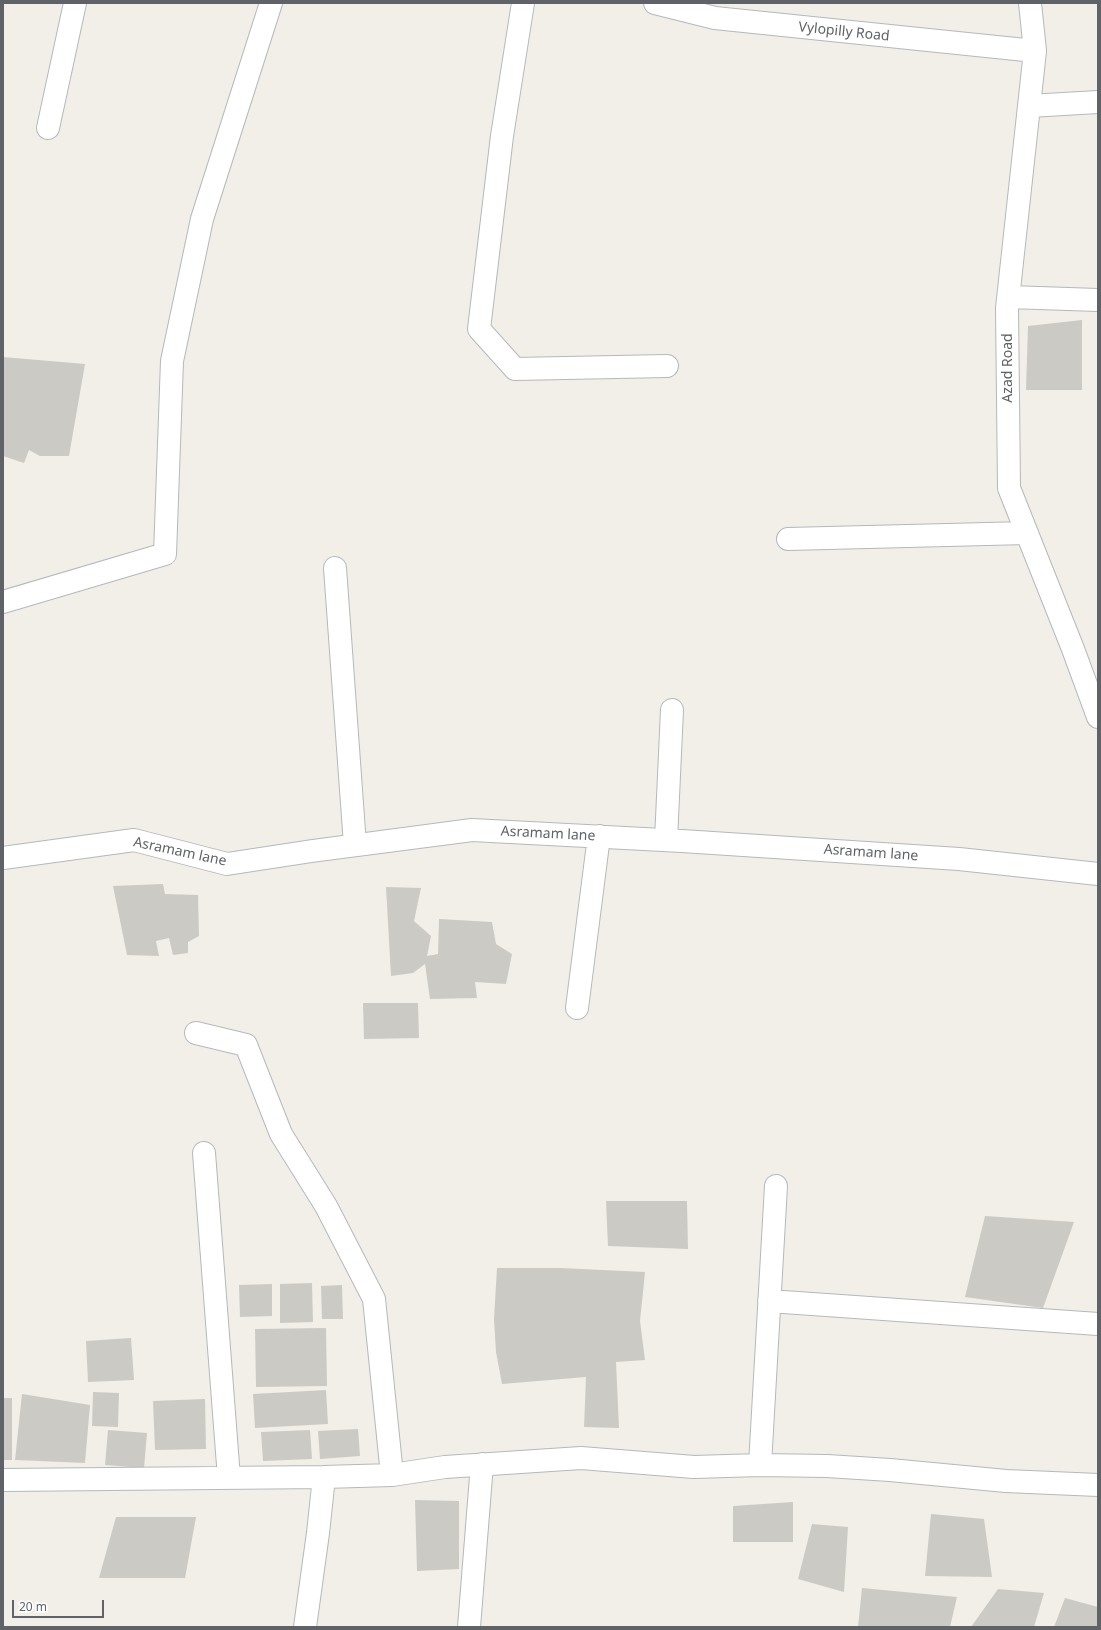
<!DOCTYPE html>
<html>
<head>
<meta charset="utf-8">
<style>
	body { margin:0 }
	#map { position:relative; width:1101px; height:1630px; overflow:hidden; background:#f1efe8; font-family:"Noto Sans",sans-serif }
	canvas { display:block }
	.frame { position:absolute; inset:0; border:4px solid #5f6368; pointer-events:none }
	.scale { position:absolute; left:12px; top:1600px; width:92px; height:18px; box-sizing:border-box; border:2px solid #5f6368; border-top:0; padding-left:5px; font-size:12px; line-height:14px; white-space:nowrap; color:#5f6368; -webkit-text-stroke:3px #fff; paint-order:stroke }
</style>
</head>
<body>
<div id="map">
<canvas width="1101" height="1630"></canvas>
<div class="frame"></div>
<div class="scale">20 m</div>
</div>
<script>
const context = document.querySelector('canvas').getContext('2d');
context.lineJoin = 'round';
function fillPath(path, color) { context.fillStyle = color; context.fill(path, 'evenodd'); }
const shape = rows => new Path2D(rows.map(r => 'M' + r).join(''));
function stroke(path, color, width, dash) { context.strokeStyle = color; context.lineWidth = width; context.lineCap = dash ? 'butt' : 'round'; context.setLineDash(dash || []); context.stroke(path); }
function write(font, color, halo, rows, align = 'center') {
  context.font = font + ' "Noto Sans",sans-serif'; context.lineWidth = 4; context.setLineDash([]); context.textBaseline = 'middle'; context.strokeStyle = halo; context.fillStyle = color; for (const [text, x, y, turn = 0] of rows) {
    context.save(); context.translate(x, y); context.rotate((+turn || 0) * Math.PI / 180); context.textAlign = isNaN(turn) ? turn : align; if (halo) context.strokeText(text, 0, 0); context.fillText(text, 0, 0); context.restore();
  }
}
const building = shape([
	[1082,320,1082,390,1026,390,1028,326],
	[3,357,85,364,69,456,40,456,29,450,24,463,3,456],
	[163,884,165,894,198,895,199,936,188,942,188,953,173,955,169,938,156,941,159,956,127,955,113,886],
	[386,887,421,888,414,921,431,936,427,956,438,954,439,919,492,922,496,944,512,954,506,984,475,982,477,998,430,999,425,964,413,973,391,976],
	[363,1003,418,1003,419,1038,364,1039],
	[606,1201,687,1201,688,1249,608,1246],
	[985,1216,1074,1222,1043,1308,965,1297],
	[497,1268,560,1268,645,1272,640,1321,645,1360,616,1362,619,1428,584,1427,586,1377,502,1384,496,1352,494,1319],
	[312,1283,313,1322,280,1323,280,1284],
	[272,1284,272,1316,240,1317,239,1285],
	[342,1285,343,1319,322,1319,321,1286],
	[326,1328,327,1386,256,1387,255,1329],
	[131,1338,134,1380,88,1382,86,1341],
	[326,1390,328,1424,255,1428,253,1394],
	[93,1392,119,1393,118,1427,92,1426],
	[22,1394,90,1405,85,1463,15,1460],
	[3,1398,12,1398,12,1460,3,1460],
	[205,1399,206,1449,155,1450,153,1401],
	[358,1429,360,1456,320,1459,318,1431],
	[108,1430,147,1433,144,1468,105,1465],
	[310,1430,312,1459,263,1461,261,1432],
	[415,1500,459,1501,459,1569,417,1571],
	[793,1502,793,1542,733,1542,733,1506],
	[931,1514,984,1519,992,1577,925,1576],
	[116,1517,196,1517,185,1578,99,1578],
	[812,1524,848,1527,844,1592,798,1579],
	[862,1588,957,1597,950,1627,858,1627],
	[998,1589,1044,1593,1034,1627,971,1627],
	[1065,1598,1098,1607,1098,1627,1054,1627]
]);
const minor = shape([
	[523,3,502,136,479,329,515,369,667,366],
	[655,3,715,18,1035,51],
	[1030,3,1035,51,1007,308,1009,488,1073,649,1098,717],
	[1029,106,1098,102],
	[48,128,75,3],
	[1009,297,1098,300],
	[788,539,1027,533],
	[335,568,355,845],
	[3,602,165,554,172,361,202,219,271,3],
	[666,840,672,710],
	[3,858,134,840,227,864,312,851,472,830,682,841,959,859,1098,874],
	[577,1008,599,836],
	[196,1033,246,1045,281,1134,326,1206,374,1299,392,1475],
	[204,1153,229,1478],
	[769,1301,1098,1324],
	[760,1465,776,1186],
	[3,1480,324,1477],
	[305,1627,318,1533,324,1477,392,1475,445,1467,581,1458,694,1467,760,1465,827,1466,890,1470,1006,1481,1098,1485],
	[469,1627,482,1464]
]);
const streetNames = [
	["Vylopilly Road",844,32,6],
	["Azad Road",1008,368,-90],
	["Asramam lane",548,834,3],
	["Asramam lane",180,852,12],
	["Asramam lane",871,853,4]
];
fillPath(building, '#cccac5');
stroke(minor, '#b5b8bc', 24);
stroke(minor, '#fff', 22);
write('14px', '#5f6368', '#fff', streetNames);
</script>
</body>
</html>
